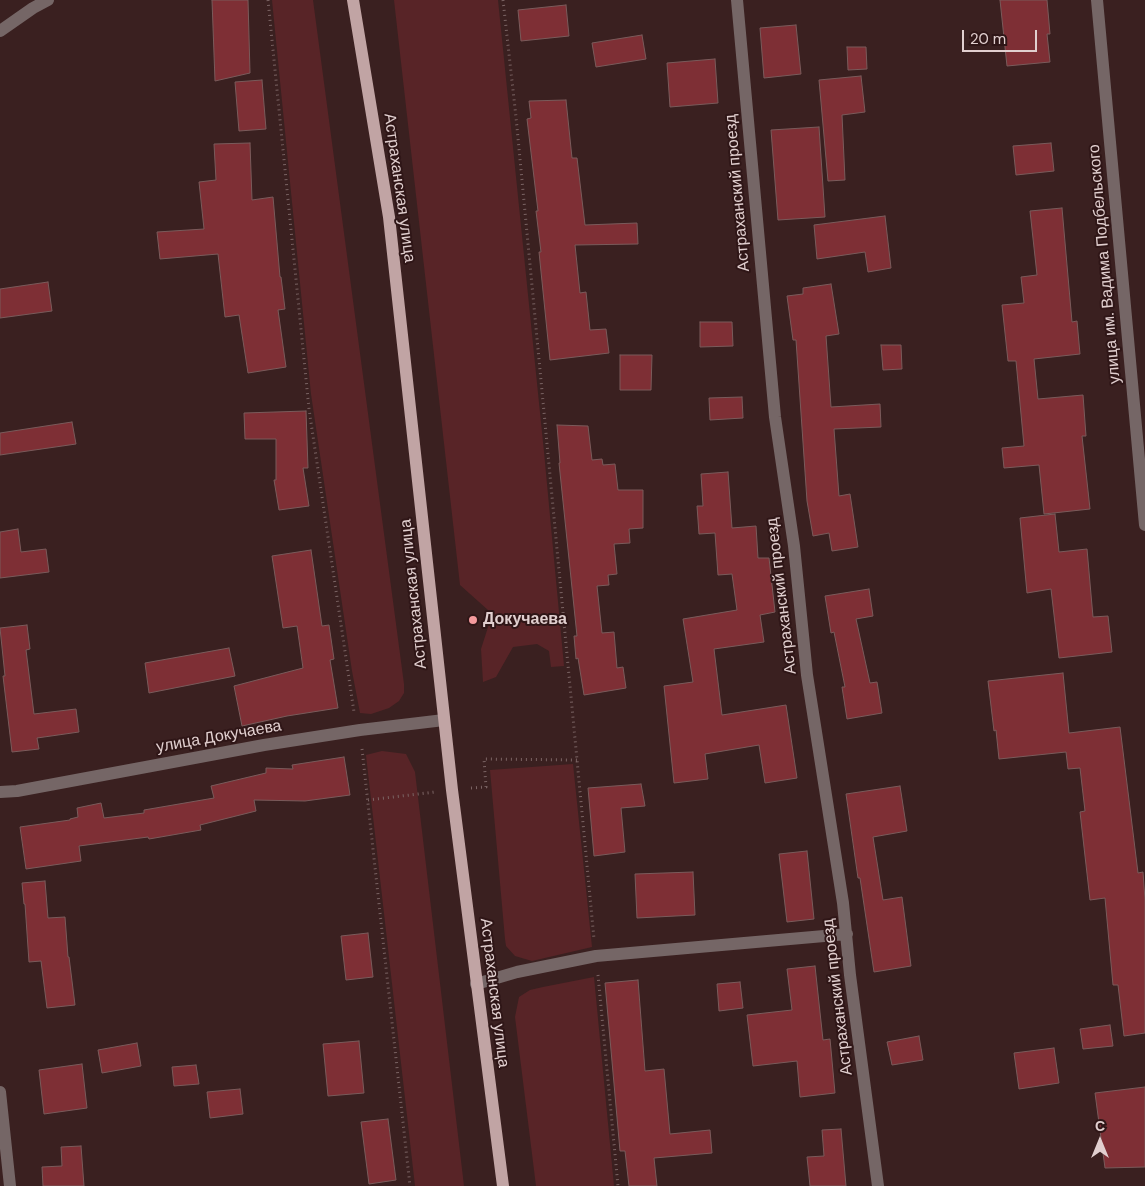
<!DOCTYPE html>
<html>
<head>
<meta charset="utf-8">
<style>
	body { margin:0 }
	#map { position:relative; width:1145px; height:1186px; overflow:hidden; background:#3a2020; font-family:"DM Sans",sans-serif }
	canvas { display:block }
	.north { position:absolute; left:1075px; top:1116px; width:50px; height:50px; -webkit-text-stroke:4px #2f1617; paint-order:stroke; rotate:0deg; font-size:14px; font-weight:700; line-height:20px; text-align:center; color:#e1cfcf }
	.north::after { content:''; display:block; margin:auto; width:18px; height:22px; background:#e1cfcf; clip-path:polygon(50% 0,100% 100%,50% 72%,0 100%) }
	.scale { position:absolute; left:962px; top:30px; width:75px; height:22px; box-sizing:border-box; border:2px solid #e1cfcf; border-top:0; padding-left:6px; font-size:15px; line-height:18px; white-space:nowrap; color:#e1cfcf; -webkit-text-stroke:4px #2f1617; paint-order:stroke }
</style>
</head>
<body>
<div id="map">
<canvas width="1145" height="1186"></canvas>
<div class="north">С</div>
<div class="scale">20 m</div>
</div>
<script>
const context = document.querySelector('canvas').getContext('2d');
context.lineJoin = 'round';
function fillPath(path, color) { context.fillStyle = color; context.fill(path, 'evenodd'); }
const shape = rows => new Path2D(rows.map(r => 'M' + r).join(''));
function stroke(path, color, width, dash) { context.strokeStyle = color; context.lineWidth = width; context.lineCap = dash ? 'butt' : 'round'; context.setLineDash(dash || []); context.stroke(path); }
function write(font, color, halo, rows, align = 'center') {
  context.font = font + ' "DM Sans",sans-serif'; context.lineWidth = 4; context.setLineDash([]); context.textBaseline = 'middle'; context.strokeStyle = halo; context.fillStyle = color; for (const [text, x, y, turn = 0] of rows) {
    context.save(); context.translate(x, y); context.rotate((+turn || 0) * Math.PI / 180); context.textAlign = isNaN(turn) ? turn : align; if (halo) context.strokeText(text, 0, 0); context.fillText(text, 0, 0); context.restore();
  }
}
const green = shape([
	[272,0,313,0,404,684,404,693,399,701,389,708,371,714,360,713,352,671,311,394],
	[394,0,498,0,544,452,564,666,551,667,549,651,537,644,513,647,496,677,483,682,481,649,490,621,488,610,460,585],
	[382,751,406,754,415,772,464,1186,415,1186,366,755],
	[573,764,592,947,532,961,515,956,506,946,505,939,490,770],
	[594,977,614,1186,536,1186,515,1017,519,997,530,990,543,987]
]);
const building = shape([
	[212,0,248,0,250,73,215,81,212,0],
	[1000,0,1047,0,1050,34,1047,34,1050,62,1007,66,1000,0],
	[566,5,569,36,521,41,518,10,566,5],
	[796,25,801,74,764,78,760,28,796,25],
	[642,35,646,59,596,67,592,43,642,35],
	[847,47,866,47,867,69,848,70,847,47],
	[715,59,718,103,670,107,667,63,715,59],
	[861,76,865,112,842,115,845,180,828,181,819,80,861,76],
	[262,80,266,129,239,131,235,82,262,80],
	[566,100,572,158,577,158,585,225,637,223,638,244,575,245,580,293,586,292,590,330,606,329,609,353,550,360,539,252,541,252,536,211,538,211,527,119,531,118,529,101,566,100],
	[819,127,825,217,778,220,771,130,819,127],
	[250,143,252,200,273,197,280,277,281,277,285,309,278,310,286,367,248,373,239,315,225,317,218,254,160,259,157,232,204,229,199,182,216,180,214,144,250,143],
	[1051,143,1054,171,1016,175,1013,146,1051,143],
	[1062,208,1072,322,1077,321,1080,354,1034,359,1038,399,1083,395,1086,436,1082,436,1090,509,1044,514,1039,465,1004,468,1002,448,1024,446,1016,361,1008,361,1002,305,1024,303,1021,277,1037,275,1030,211,1062,208],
	[885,216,891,268,868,272,865,252,817,259,814,225,885,216],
	[48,282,52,311,0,318,0,289,48,282],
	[831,284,839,334,826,336,831,407,880,404,881,427,834,429,839,496,850,494,858,547,832,551,829,533,813,536,807,501,796,340,793,340,787,296,803,294,803,288,831,284],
	[700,322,732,322,733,346,700,347,700,322],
	[881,345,901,345,902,369,883,370,881,345],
	[620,355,652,355,651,390,620,390,620,355],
	[742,397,743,418,710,420,709,398,742,397],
	[306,411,308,468,303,468,309,506,279,510,274,480,276,480,276,439,245,439,244,413,306,411],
	[72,422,76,444,0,455,0,433,72,422],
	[557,425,588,426,592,460,602,459,603,465,615,464,618,490,643,490,643,528,629,529,630,543,614,544,617,574,608,575,609,585,597,586,602,633,614,632,617,668,623,667,626,688,584,695,578,658,576,659,574,636,577,636,559,463,560,463,557,425],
	[728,472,732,528,756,526,758,558,769,558,775,612,760,615,764,642,714,649,722,715,786,705,797,778,765,783,759,745,705,754,708,779,674,783,664,686,693,682,683,619,737,610,732,574,718,575,715,533,699,534,697,506,703,506,701,474,728,472],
	[1055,514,1059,552,1087,549,1093,617,1108,616,1112,652,1059,658,1051,589,1027,593,1020,518,1055,514],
	[18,529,21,552,46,549,49,572,0,578,0,532,18,529],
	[311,550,322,626,329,625,334,659,330,660,338,708,287,716,242,726,234,686,303,668,297,626,283,628,272,556,311,550],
	[869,589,873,616,856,619,870,683,877,682,882,713,847,719,842,687,845,687,834,632,831,633,825,596,869,589],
	[27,625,30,649,26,650,34,714,76,709,79,732,37,738,39,749,12,752,3,676,5,676,0,628,27,625],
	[229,648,235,676,149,693,145,663,229,648],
	[1063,673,1069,733,1120,727,1138,873,1143,872,1145,900,1145,1033,1124,1036,1118,985,1113,985,1105,898,1090,900,1080,812,1085,811,1080,768,1068,769,1066,752,999,759,996,730,994,731,988,681,1063,673],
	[344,757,350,795,305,801,254,800,256,811,200,825,201,830,149,839,148,837,79,846,81,861,26,869,20,827,70,820,70,819,78,817,77,808,101,803,104,818,144,813,144,810,214,798,211,786,266,773,266,768,293,769,292,765,344,757],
	[641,784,645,806,621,808,625,852,594,856,588,788,641,784],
	[900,786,907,831,873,837,883,900,902,897,911,966,874,972,860,878,858,878,846,794,900,786],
	[807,851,814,919,787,922,779,854,807,851],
	[693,872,695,915,637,918,635,874,693,872],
	[45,881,48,918,65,917,68,957,69,957,75,1005,47,1008,41,961,29,962,25,904,24,904,22,883,45,881],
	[368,933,373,977,346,980,341,936,368,933],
	[815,966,823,1040,830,1039,835,1093,800,1097,797,1061,753,1066,747,1015,792,1010,787,969,815,966],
	[638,980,645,1071,664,1069,670,1134,710,1130,712,1153,654,1158,657,1186,629,1186,625,1151,620,1151,605,983,638,980],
	[740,982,743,1008,719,1011,717,984,740,982],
	[1110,1025,1113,1046,1083,1049,1080,1029,1110,1025],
	[919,1036,923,1060,892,1065,887,1042,919,1036],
	[359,1041,364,1093,328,1096,323,1044,359,1041],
	[137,1043,141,1066,102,1073,98,1050,137,1043],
	[1054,1048,1059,1083,1019,1089,1014,1053,1054,1048],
	[82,1064,87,1108,44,1114,39,1070,82,1064],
	[196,1065,199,1084,174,1086,172,1067,196,1065],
	[1145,1087,1145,1167,1105,1168,1095,1093,1145,1087],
	[240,1089,243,1114,210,1118,207,1092,240,1089],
	[388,1119,396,1180,369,1184,361,1122,388,1119],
	[841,1129,846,1186,810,1186,807,1157,824,1156,822,1130,841,1129],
	[81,1146,84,1186,43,1186,42,1167,62,1166,61,1147,81,1146]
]);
const path = shape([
	[268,0,309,409,354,712],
	[503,0,516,117,594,939],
	[362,749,410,1186],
	[471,788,486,787,484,759,577,760],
	[368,800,435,792],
	[598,975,618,1186]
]);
const minor = shape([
	[737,0,775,417,794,546,807,675,843,903,850,975,878,1186],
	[1097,0,1145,525],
	[0,31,33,8,48,0],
	[0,792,17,791,264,745,360,730,444,720],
	[476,984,517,972,596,956,847,934],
	[0,1092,10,1186]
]);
const major = shape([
	[353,0,389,217,452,790,503,1186]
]);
const markers = [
	[473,620,5,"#f59b9d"]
];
const streetNames = [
	["Астраханская улица",399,188,82],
	["Астраханский проезд",738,193,-95],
	["улица им. Вадима Подбельского",1105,264,-95],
	["Астраханская улица",414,594,-96],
	["Астраханский проезд",782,596,-97],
	["улица Докучаева",219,737,-10],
	["Астраханская улица",494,993,83],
	["Астраханский проезд",838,997,-97]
];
const poiNames = [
	["Докучаева",483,620]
];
fillPath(green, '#582427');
fillPath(building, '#7e2f35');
stroke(building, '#7a5b5b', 1);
stroke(path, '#7b6464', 3, [1, 4]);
stroke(minor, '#756666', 12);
stroke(major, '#c1a4a4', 12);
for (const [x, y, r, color] of markers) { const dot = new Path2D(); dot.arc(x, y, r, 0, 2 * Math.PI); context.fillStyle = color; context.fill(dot); stroke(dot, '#2f1617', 2); }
write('16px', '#e1cfcf', '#2f1617', streetNames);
write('bold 16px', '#e1cfcf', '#2f1617', poiNames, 'left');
</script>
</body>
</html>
